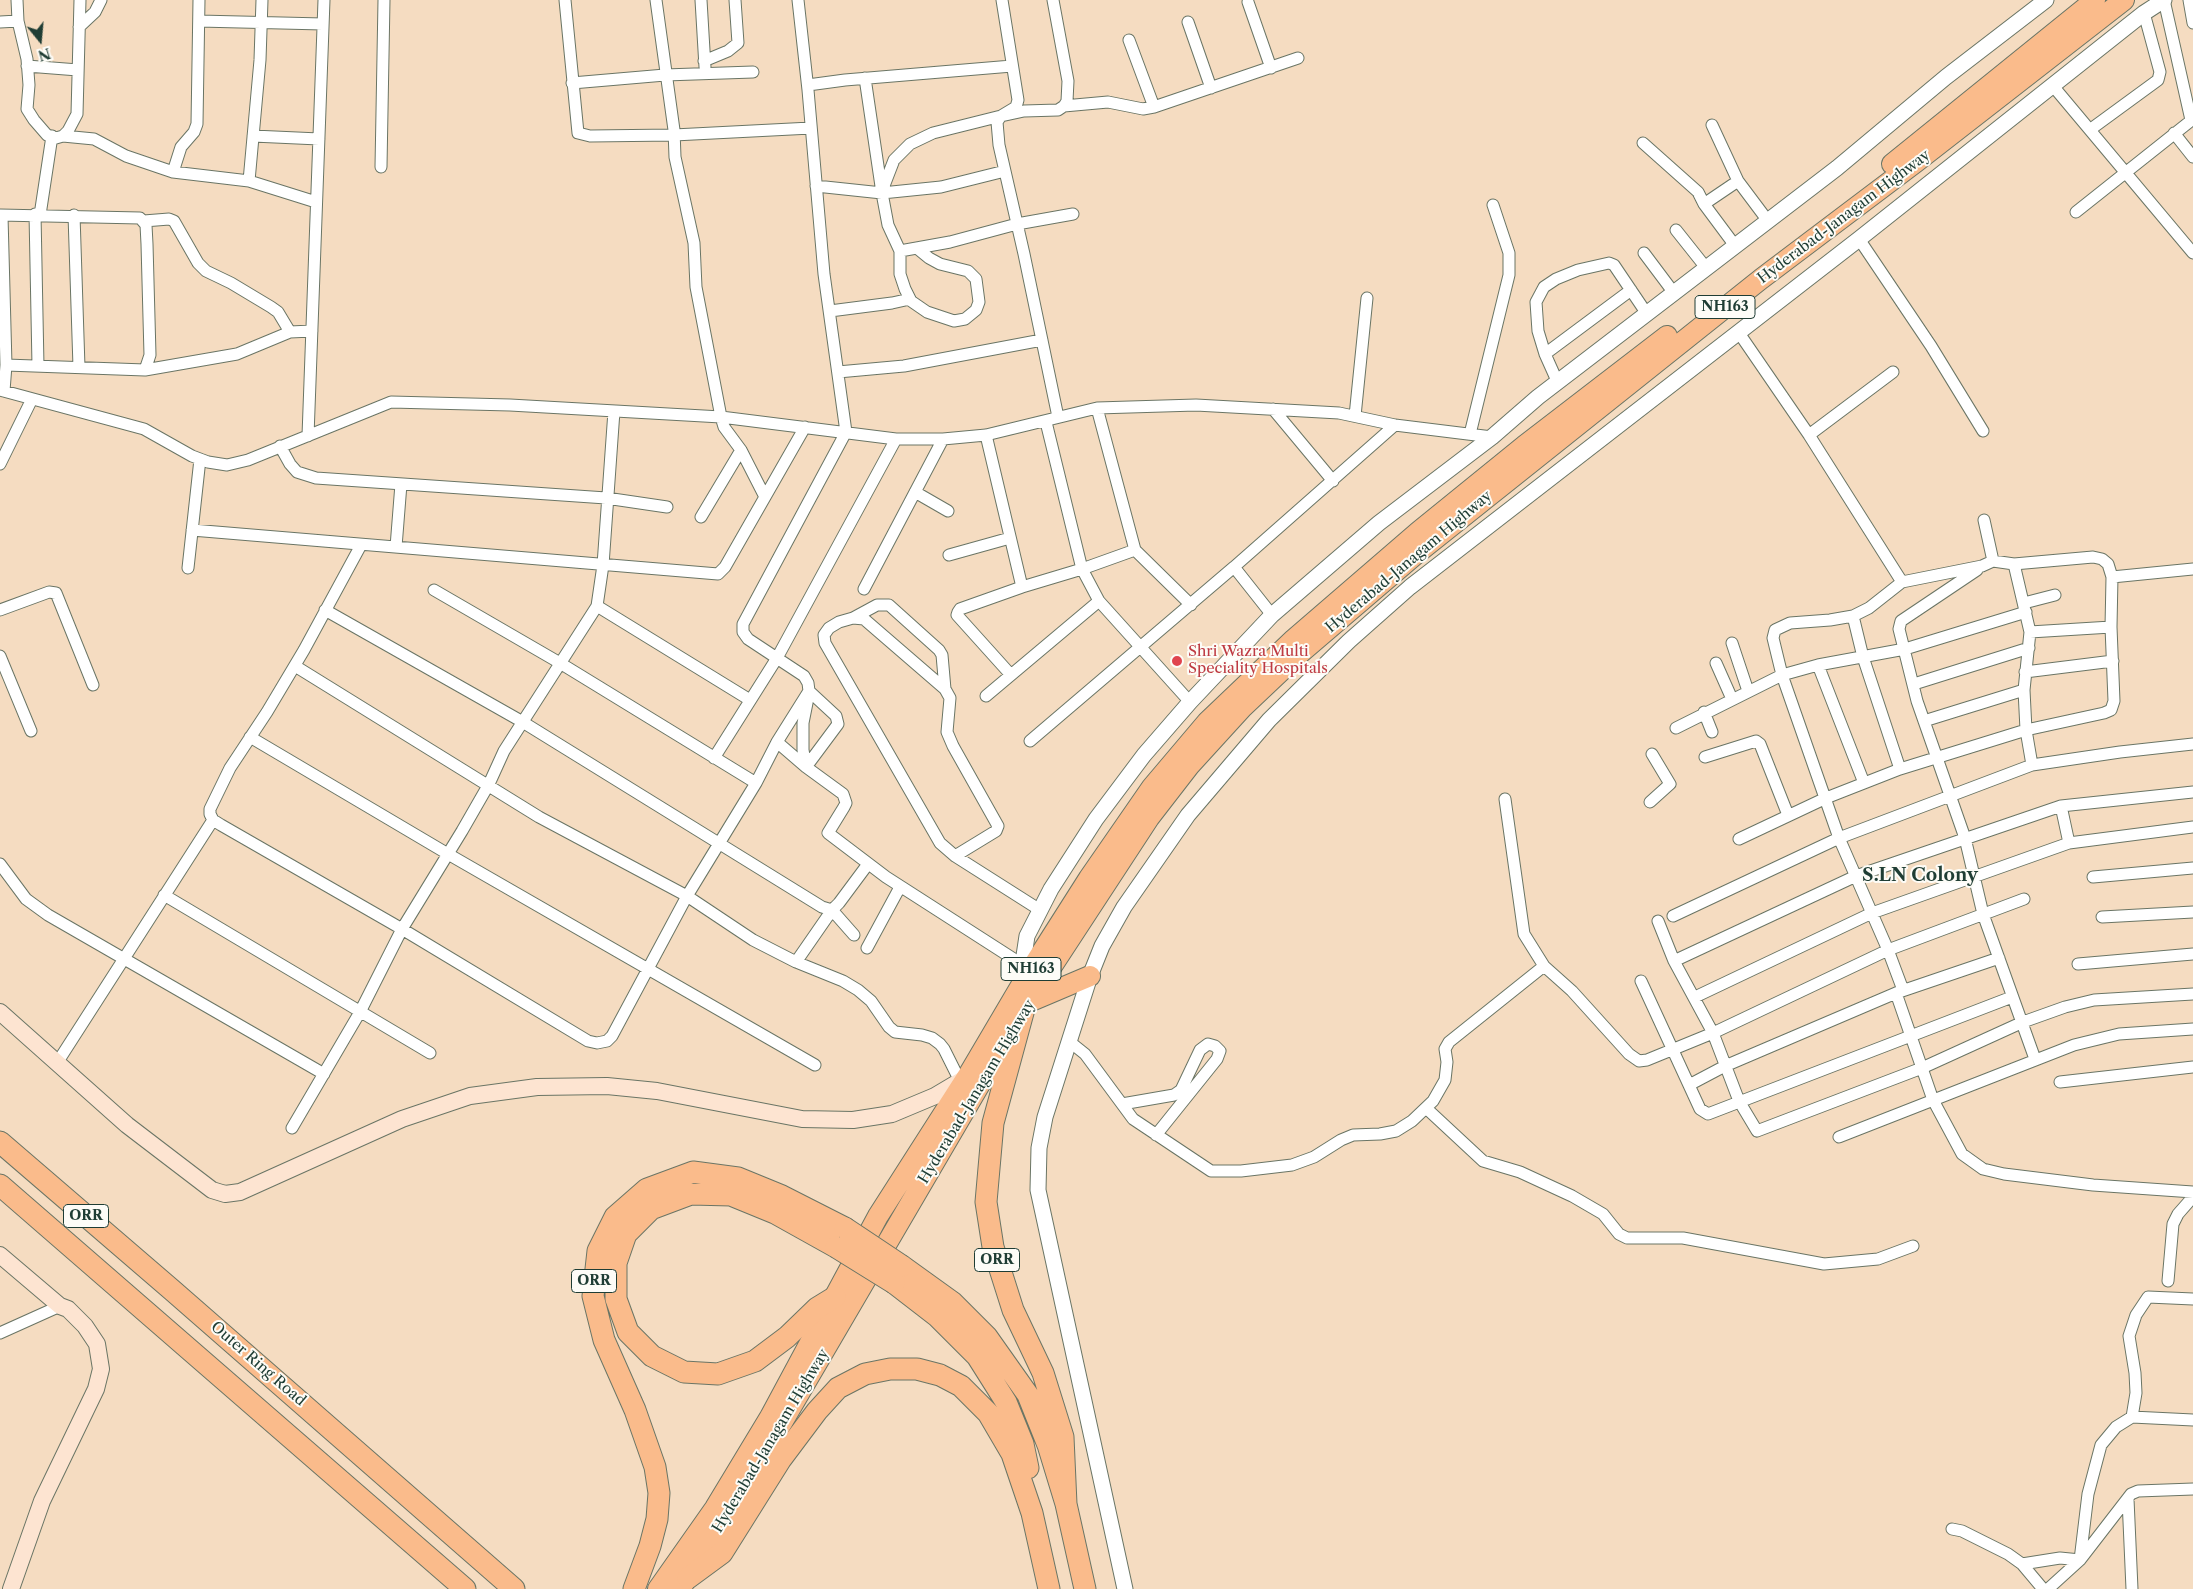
<!DOCTYPE html>
<html>
<head>
<meta charset="utf-8">
<style>
	body { margin:0 }
	#map { position:relative; width:2193px; height:1589px; overflow:hidden; background:#f5dcc1; font-family:"Libre Caslon Text",serif }
	canvas { display:block }
	.north { position:absolute; left:15px; top:15px; width:50px; height:50px; -webkit-text-stroke:4px #fdfcf7; paint-order:stroke; rotate:163deg; font-size:14px; font-weight:700; line-height:20px; text-align:center; color:#1f3d34 }
	.north::after { content:''; display:block; margin:auto; width:18px; height:22px; background:#1f3d34; clip-path:polygon(50% 0,100% 100%,50% 72%,0 100%) }
</style>
</head>
<body>
<div id="map">
<canvas width="2193" height="1589"></canvas>
<div class="north">N</div>
</div>
<script>
const context = document.querySelector('canvas').getContext('2d');
context.lineJoin = 'round';
const shape = rows => new Path2D(rows.map(r => 'M' + r).join(''));
function stroke(path, color, width, dash) { context.strokeStyle = color; context.lineWidth = width; context.lineCap = dash ? 'butt' : 'round'; context.setLineDash(dash || []); context.stroke(path); }
function write(font, color, halo, rows, align = 'center') {
  context.font = font + ' "Libre Caslon Text",serif'; context.lineWidth = 4; context.setLineDash([]); context.textBaseline = 'middle'; context.strokeStyle = halo; context.fillStyle = color; for (const [text, x, y, turn = 0] of rows) {
    context.save(); context.translate(x, y); context.rotate((+turn || 0) * Math.PI / 180); context.textAlign = isNaN(turn) ? turn : align; if (halo) context.strokeText(text, 0, 0); context.fillText(text, 0, 0); context.restore();
  }
}
const minor = shape([
	[17,0,18,21,27,59,29,85,27,109,34,120,47,135,56,138,63,136,68,131,77,114,80,0],
	[565,0,578,133,590,136,674,135,811,128],
	[656,0,674,130,675,157,694,243,696,287,721,417,724,427,741,450,765,497],
	[701,0,705,67],
	[798,0,808,90,824,274,846,432,743,624,743,632,748,639,804,676,808,683,809,691,777,742,806,767,843,794,846,803,844,807,828,833,886,877,1023,965],
	[1002,0,1018,100,1016,107,1001,116,997,122,999,145,1024,254,1058,417],
	[2164,0,2191,120],
	[2189,0,2193,23],
	[1248,2,1271,68],
	[199,21,323,24],
	[0,22,18,21],
	[1188,22,1211,88],
	[79,27,95,12,101,0],
	[1129,40,1154,107],
	[704,61,728,51,738,43,735,0],
	[27,66,78,70],
	[865,78,882,193,888,225,900,251,900,274,905,289,911,301,927,312,954,321,965,319,976,310,979,302,976,279,968,271,940,264,929,258,918,249],
	[572,83,665,75,753,72],
	[808,85,845,80,1012,66],
	[2053,86,2193,253],
	[1064,106,1108,102,1143,109,1154,107,1298,58],
	[1712,125,1738,181,1768,221],
	[2091,129,2158,80,2160,72,2144,13],
	[2174,133,2193,157],
	[63,136,94,139,126,156,173,172,249,181,316,202],
	[253,136,319,139],
	[1643,143,1698,192,1704,204,1736,247],
	[381,167,384,0],
	[173,172,181,147,194,132,197,124,199,0],
	[249,181,260,60,262,0],
	[816,186,882,193,941,187,1005,171],
	[882,191,894,160,910,144,933,133,1001,116,1024,111,1058,110,1064,106,1067,101,1068,81,1053,0],
	[1704,204,1738,181],
	[2076,212,2193,119],
	[35,214,38,366],
	[0,215,140,218,146,225,147,244,150,355,145,370,6,365],
	[40,215,52,136],
	[74,215,79,367],
	[2,216,6,365,4,391],
	[144,221,169,219,174,221,198,263,206,271,231,283,271,307,278,312,290,332],
	[1676,230,1707,269],
	[1859,239,1931,346,1983,431],
	[900,251,950,242,1017,224,1073,214],
	[1644,253,1674,293],
	[830,311,892,303,910,299],
	[1739,333,1809,435,1902,582,1982,566,1993,561,2014,564,2093,557,2102,559,2108,564,2112,577,2111,627,2114,701,2111,710,2104,713,2026,730,1900,769,1826,798,1739,839],
	[1545,354,1631,290],
	[145,370,237,354,290,332,312,331],
	[838,372,904,366,1042,340],
	[1558,383,1545,354,1538,331,1536,302,1544,287,1556,279,1578,270,1609,263,1614,265,1647,314],
	[0,390,144,429,192,456,208,462,227,465,248,460,391,402,510,405,721,417,896,439,943,439,986,435,1097,408,1196,405,1339,413,1395,425,1492,437],
	[1273,409,1333,481],
	[1355,416,1367,298],
	[1046,422,1082,569,1099,601,1190,702],
	[1470,434,1509,275,1509,253,1493,205],
	[986,435,1022,587,1082,569,1135,550,1097,408],
	[1809,435,1893,372],
	[308,436,324,0],
	[280,446,290,464,297,472,316,478,606,498,667,507],
	[0,464,32,399],
	[915,492,948,511],
	[701,517,741,450],
	[1984,520,1993,561],
	[192,530,718,574,725,567,805,427],
	[361,545,304,650,267,712,230,768,210,809,210,814,213,820,221,825,402,929,588,1041,597,1043,607,1041,612,1036,687,896,756,783,777,742],
	[396,547,401,484],
	[1135,550,1191,605],
	[949,555,1010,538],
	[2014,564,2030,632,2024,690,2026,730,2032,765],
	[188,568,200,459],
	[1977,570,1901,621,1899,629,1917,701,1965,838,1983,914,2035,1059],
	[2112,577,2193,569],
	[1902,582,1869,608,1853,616,1830,620,1790,623,1775,630,1773,638,1782,675,1839,838,1888,950,1903,990],
	[864,589,943,439],
	[434,590,560,663,756,783],
	[2024,603,2055,595],
	[597,606,750,700],
	[0,610,49,592,56,593,93,685],
	[325,610,521,721,822,907,832,910,839,903,868,864],
	[1272,615,1234,567,1395,425],
	[1853,616,1863,657,1900,769],
	[853,618,877,605,889,605,939,650,942,655,945,689],
	[2030,632,2111,627],
	[1732,643,1748,691],
	[0,656,31,731],
	[1716,663,1732,699],
	[1818,665,1864,783],
	[295,666,539,817,687,896,753,940,796,962,843,981,858,990,871,1001,889,1027,895,1032,922,1035,932,1038,940,1044,944,1049,960,1081],
	[2025,672,2113,661],
	[1011,675,957,615,958,612,960,609,1022,587],
	[1914,684,2029,648],
	[986,696,1099,601],
	[1704,712,1712,732],
	[1924,721,2024,690],
	[1676,728,1782,675,1818,665,1905,649,2026,612],
	[250,737,448,854,815,1065],
	[1030,741,1234,567],
	[1705,757,1756,741,1760,744,1788,815],
	[714,758,777,658,896,439],
	[806,767,838,724,836,716,809,691],
	[806,767,803,750,803,723,808,698],
	[1505,799,1524,934,1544,966,1572,991,1629,1054,1639,1061,1647,1060,1713,1033,1888,950,2024,899],
	[1650,802,1670,784,1652,754],
	[2061,806,2069,843],
	[955,856,996,831,998,826,953,746,947,732,950,698,945,689,864,619,853,618,839,622,829,628,824,635,825,643,940,843,955,856,1040,910],
	[0,864,26,899,48,915,324,1074],
	[2093,877,2193,868],
	[164,895,430,1053],
	[1673,916,1839,838,2032,765,2120,752,2193,744],
	[2102,917,2193,912],
	[1658,921,1674,961,1713,1033,1739,1101,1757,1131,1922,1068,2023,1022,2065,1007,2094,1000,2193,994],
	[867,948,900,887],
	[1674,961,1856,876,2061,806,2193,792],
	[796,962,832,910,854,935],
	[2078,964,2193,954],
	[1641,981,1700,1109,1708,1114,2012,997],
	[1896,993,1933,1100,1962,1154,1983,1169,2004,1174,2093,1185,2193,1192],
	[1695,997,1872,913,2069,843,2193,827],
	[1070,1042,1085,1054,1133,1119,1211,1171,1241,1171,1292,1165,1314,1157,1341,1140,1353,1135,1380,1134,1396,1131,1412,1121,1433,1101,1445,1080,1447,1062,1445,1049,1449,1042,1544,966],
	[57,1063,213,820],
	[2060,1082,2193,1067],
	[1689,1085,1725,1066,1896,993,1999,958],
	[1122,1104,1174,1095,1181,1090,1200,1050,1208,1044,1215,1046,1220,1051,1217,1059,1156,1135],
	[1426,1108,1483,1161,1520,1172,1572,1196,1603,1214,1619,1234,1627,1238,1683,1238,1824,1264,1878,1259,1913,1246],
	[292,1128,360,1012,402,929,462,831,489,784,504,751,597,606,603,565,614,411],
	[1839,1137,2074,1045,2119,1034,2193,1029],
	[2168,1281,2173,1224,2178,1214,2193,1197],
	[0,1333,60,1306],
	[2132,1417,2193,1420],
	[2128,1499,2132,1589],
	[1952,1529,1962,1531,2008,1554,2022,1564,2060,1558,2080,1560,2088,1494,2101,1445,2116,1427,2132,1417,2136,1393,2135,1373,2129,1336,2136,1315,2148,1297,2193,1299],
	[2022,1564,2043,1589],
	[2048,1589,2080,1560,2131,1494,2138,1491,2193,1489]
]);
const tertiary = shape([
	[1020,982,1027,936,1051,889,1096,819,1144,755,1190,702,1272,615,1379,523,1492,437,1538,397,1837,168,1946,77,2046,0],
	[1125,1589,1038,1190,1039,1148,1045,1117,1090,976,1102,946,1124,907,1188,815,1269,720,1349,641,1410,587,1859,239,2144,13,2164,0]
]);
const secondary = shape([
	[0,1012,127,1125,212,1190,225,1194,240,1192,402,1119,470,1096,537,1087,607,1086,657,1091,802,1119,853,1120,892,1114,935,1096,967,1077],
	[0,1255,60,1306,68,1309,85,1326,97,1344,101,1369,96,1389,42,1501,11,1589]
]);
const trunk = shape([
	[1892,164,2095,0],
	[1031,1001,1090,976],
	[658,1589,715,1508,770,1417,878,1216,967,1077,1026,977,1089,878,1152,787,1207,722,1294,639,1418,532,1524,446,1667,336],
	[680,1589,731,1510,1024,1009,1149,818,1190,765,1242,708,1297,656,1415,555,1761,279,1916,162,2124,0]
]);
const motorway = shape([
	[1024,1009,993,1123,986,1202,993,1247,1013,1310,1043,1373,1063,1437,1066,1504],
	[0,1142,172,1290,514,1589],
	[0,1185,465,1589],
	[902,1266,952,1302,987,1337,1028,1395,1048,1445,1066,1504,1085,1589],
	[894,1283,938,1317,977,1356,1006,1402,1023,1444,1028,1468],
	[835,1297,817,1308,787,1337,755,1361,718,1374,684,1372,652,1356,628,1332,616,1299,616,1263,626,1234,651,1209,691,1194,731,1195,775,1213,836,1247],
	[688,1578,722,1553,781,1459,817,1411,838,1388,865,1374,890,1369,917,1369,940,1375,961,1386,988,1413,1012,1454,1032,1513,1049,1589],
	[634,1589,650,1546,657,1519,659,1493,655,1467,635,1410,604,1340,593,1296,598,1251,615,1217,647,1189,693,1172,738,1178,782,1196,845,1228]
]);
const motorwayBridge = shape([
	[845,1228,902,1266],
	[836,1247,894,1283]
]);
const markers = [
	[1177,661,6,"#e0444e"]
];
const shields = [
	[1725,307,60],
	[1031,969,60],
	[86,1216,45],
	[997,1260,45],
	[594,1281,45]
];
const shieldNames = [
	["NH163",1725,307],
	["NH163",1031,969],
	["ORR",86,1216],
	["ORR",997,1260],
	["ORR",594,1281]
];
const streetNames = [
	["Hyderabad-Janagam Highway",1844,217,-37],
	["Hyderabad-Janagam Highway",1409,562,-40],
	["Hyderabad-Janagam Highway",977,1092,-59],
	["Outer Ring Road",258,1364,41],
	["Hyderabad-Janagam Highway",771,1441,-59]
];
const healthNames = [
	["Shri Wazra Multi",1188,652],
	["Speciality Hospitals",1188,669]
];
const quarterNames = [
	["S.LN Colony",1920,876]
];
stroke(minor, '#6a7565', 13);
stroke(tertiary, '#6a7565', 17);
stroke(secondary, '#6a7565', 18);
stroke(trunk, '#6a7565', 22);
stroke(motorway, '#6a7565', 23);
stroke(minor, '#fff', 11);
stroke(tertiary, '#fff', 15);
stroke(secondary, '#fde4d1', 16);
stroke(trunk, '#fabb8b', 20);
stroke(motorway, '#fabb8b', 21);
stroke(motorwayBridge, '#6a7565', 23, []);
stroke(motorwayBridge, '#fabb8b', 21);
for (const [x, y, r, color] of markers) { const dot = new Path2D(); dot.arc(x, y, r, 0, 2 * Math.PI); context.fillStyle = color; context.fill(dot); stroke(dot, '#fdfcf7', 2); }
for (const [x, y, w] of shields) { const box = new Path2D(); box.roundRect(x - w / 2, y - 11.5, w, 23, 4); context.fillStyle = '#fdfcf7'; context.fill(box); stroke(box, '#1f3d34', 1); }
write('bold 14px', '#1f3d34', null, shieldNames);
write('15px', '#1f3d34', '#fdfcf7', streetNames);
write('15px', '#be3a42', '#fdfcf7', healthNames, 'left');
write('bold 18px', '#1f3d34', '#fdfcf7', quarterNames);
</script>
</body>
</html>
